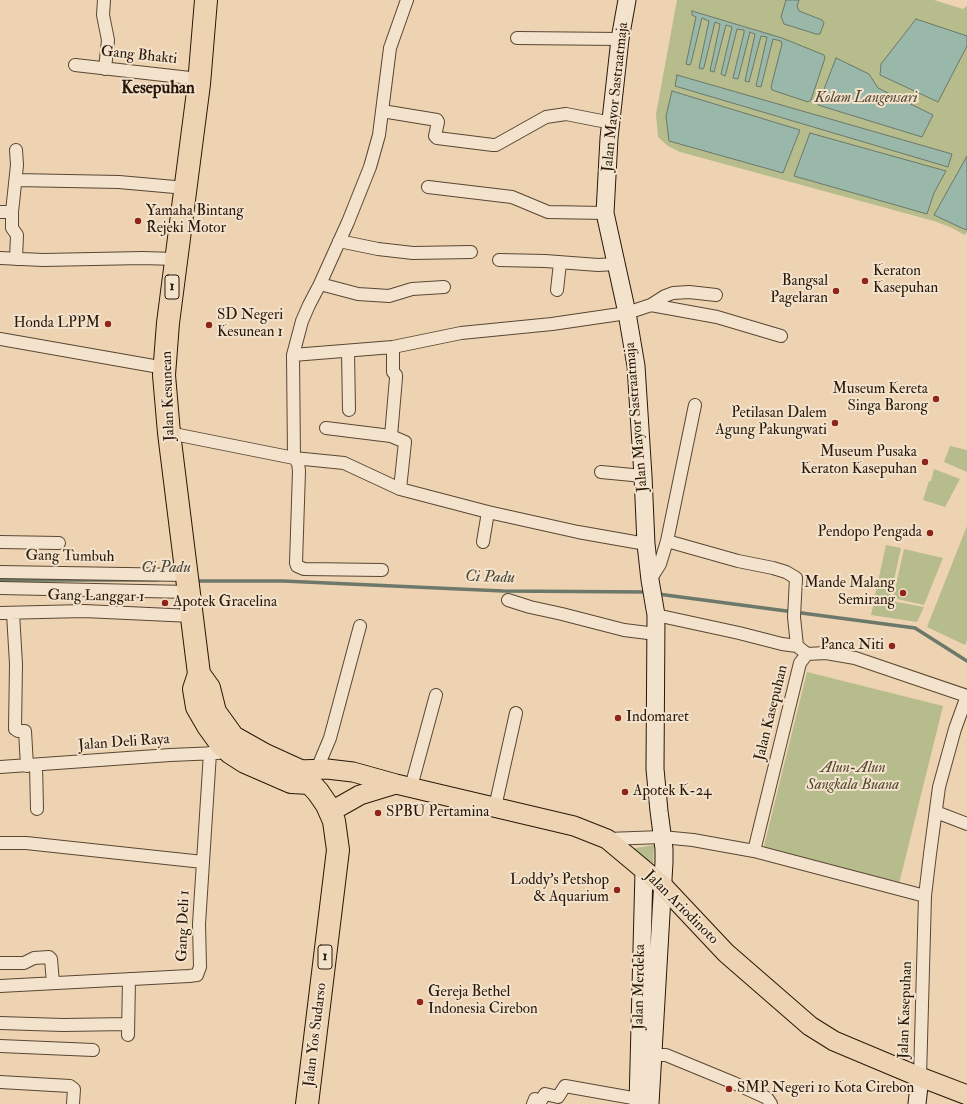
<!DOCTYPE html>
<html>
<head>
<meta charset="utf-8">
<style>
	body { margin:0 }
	canvas { display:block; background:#edd3b1 }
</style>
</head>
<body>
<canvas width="967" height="1104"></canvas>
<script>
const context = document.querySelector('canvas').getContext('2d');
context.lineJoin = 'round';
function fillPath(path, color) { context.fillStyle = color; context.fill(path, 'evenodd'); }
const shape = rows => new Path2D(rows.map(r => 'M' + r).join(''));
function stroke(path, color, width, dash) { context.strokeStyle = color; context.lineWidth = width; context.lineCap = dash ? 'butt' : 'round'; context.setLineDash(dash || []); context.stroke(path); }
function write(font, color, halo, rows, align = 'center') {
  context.font = font + ' "IM FELL Double Pica",serif'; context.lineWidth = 4; context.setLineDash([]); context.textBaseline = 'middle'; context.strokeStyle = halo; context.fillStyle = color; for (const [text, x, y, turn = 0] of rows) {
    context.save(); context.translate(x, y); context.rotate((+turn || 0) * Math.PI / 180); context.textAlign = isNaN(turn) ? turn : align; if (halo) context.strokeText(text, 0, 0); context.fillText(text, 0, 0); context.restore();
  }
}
const green = shape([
	[677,0,934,0,963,9,967,6,967,232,965,235,950,227,934,221,680,152,668,146,658,137,656,114],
	[950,446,967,450,967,472,944,462],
	[934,469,960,479,945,507,923,500,929,481,931,481],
	[967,526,967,640,965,645,927,627],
	[886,545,901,548,890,598,875,595],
	[904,549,943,558,924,605,893,598],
	[875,598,924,607,917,622,871,615],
	[807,672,943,706,899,884,763,850],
	[654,845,653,867,630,849]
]);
const water = shape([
	[786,0,799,0,797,6,799,11,822,20,824,23,820,34,816,34,784,24,781,17,786,0],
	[692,11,782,38,824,55,825,58,811,100,808,102,772,90,771,87,782,44,781,41,773,39,761,87,756,86,767,37,761,36,749,82,745,81,755,34,750,32,738,79,733,78,744,33,744,30,737,29,726,73,725,76,721,74,732,27,726,25,714,72,710,71,720,24,715,22,704,67,703,69,699,68,709,21,702,18,691,63,690,65,686,64,696,17,692,15,692,11],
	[916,19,967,36,967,46,938,102,880,75,881,64,916,19],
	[836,58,869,74,878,88,933,115,922,137,818,105,836,58],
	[677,75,952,154,948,167,675,86,677,75],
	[672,91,800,130,783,173,669,141,666,116,672,91],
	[810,133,946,171,934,193,927,214,794,176,810,133],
	[967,156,967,229,966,230,934,215,967,156]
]);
const stream = shape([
	[0,580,158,580],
	[194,581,283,581,503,591,648,592],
	[658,594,915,628,967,661]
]);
const street = shape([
	[104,0,103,15,108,40,105,69],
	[517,38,620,39],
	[75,65,199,79],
	[382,111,437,120,438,122,435,136,437,138,493,145,496,145,546,117,566,114,612,123],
	[16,150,17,165,12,212,12,228,17,235,16,259],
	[16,180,119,182,186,188],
	[428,187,512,197,548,212,605,213],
	[0,212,12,212],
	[339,241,378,249,413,253,471,252],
	[0,258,43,260,143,258,175,259],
	[499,260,545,261,598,265,616,264],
	[320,284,358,294,389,296,412,289,444,287],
	[557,290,560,263],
	[651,305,665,296,673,293,689,292,716,295],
	[0,339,165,368],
	[348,351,349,410],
	[293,355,393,347,461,333,552,324,627,313,651,305,717,317,781,336],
	[326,428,391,436,405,442,400,489],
	[169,433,294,458,344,463,400,489,488,512,578,532,646,544],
	[391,436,396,378,396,375,393,372,393,347],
	[601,472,643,476],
	[667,541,738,561,773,568,786,572,796,578,794,617,797,646,807,654],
	[0,542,59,543],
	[483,542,488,512],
	[382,570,304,569,297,566,296,563,299,471,298,463,294,458,293,355,302,321,309,305,320,284,348,222,370,167,379,135,390,48,407,0],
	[0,572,187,575],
	[650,580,660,564,667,541,695,405],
	[0,588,189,592],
	[508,600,530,607,562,614,624,630,656,634],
	[0,613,84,611,192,616],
	[13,613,16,664,15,729,18,731,25,731,27,766],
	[656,615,739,633,782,644,797,646],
	[36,765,37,809],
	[0,767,170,755,218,753],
	[317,769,330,738,360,626],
	[411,787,436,695],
	[495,807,516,713],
	[936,812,967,824],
	[607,839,662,837,693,840,754,851,925,896],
	[0,843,26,843,203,862],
	[754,851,800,663,807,654,826,653,855,658,967,696],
	[0,963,24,963,34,958,49,957,51,959,53,983],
	[0,986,189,976,197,975,200,967,199,924,210,753],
	[0,1023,63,1025,128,1024],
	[128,1035,129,979],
	[0,1046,93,1050],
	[653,1055,666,1055,734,1083,767,1098,771,1104],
	[920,1077,925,896,930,854,939,787,955,729,967,696],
	[0,1082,70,1086,74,1089,73,1104],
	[533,1104,535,1099,540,1102,545,1094,558,1097,565,1086,638,1099]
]);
const secondary = shape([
	[627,0,620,39,609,138,605,213,627,313,636,366,643,476,646,544,650,580,656,615,655,769,659,811,664,849,664,862,650,1104],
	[638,1104,644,871],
	[917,1104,920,1077]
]);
const primary = shape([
	[298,770,327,769,353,772,396,784,574,826,607,839,662,885,726,953,810,1026,834,1041,915,1075,967,1095],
	[330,812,360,795,396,784]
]);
const highway = shape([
	[206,0,199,84,168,323,164,375,169,433,199,674,194,689,197,707,208,726,221,744,231,753,245,762,291,782,310,783],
	[199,674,209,688,215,712,233,737,265,755,298,770,318,792,327,805,334,821,338,850,307,1104]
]);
const markers = [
	[138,221,4,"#8f2418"],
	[865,281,4,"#8f2418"],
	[836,291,4,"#8f2418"],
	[108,324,4,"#8f2418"],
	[209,325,4,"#8f2418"],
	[936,399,4,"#8f2418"],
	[835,423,4,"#8f2418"],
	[925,462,4,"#8f2418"],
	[930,533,4,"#8f2418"],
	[903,593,4,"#8f2418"],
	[165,603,4,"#8f2418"],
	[892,646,4,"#8f2418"],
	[618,718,4,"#8f2418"],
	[625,792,4,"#8f2418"],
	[378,813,4,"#8f2418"],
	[617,890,4,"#8f2418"],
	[420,1002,4,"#8f2418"],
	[729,1089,4,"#8f2418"]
];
const shields = [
	[172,287,14],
	[325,957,14]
];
const shieldNames = [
	["1",172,287],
	["1",325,957]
];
const streetNames = [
	["Gang Bhakti",139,56,6],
	["Jalan Mayor Sastraatmaja",616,97,-84],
	["Jalan Kesunean",169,396,-92],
	["Jalan Mayor Sastraatmaja",637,417,-95],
	["Gang Tumbuh",70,557,1],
	["Gang Langgar 1",96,597,1],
	["Jalan Kasepuhan",772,713,-76],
	["Jalan Deli Raya",124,743,-4],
	["Jalan Ariodinoto",681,908,45],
	["Gang Deli 1",184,926,-88],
	["Jalan Merdeka",640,987,-89],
	["Jalan Kasepuhan",906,1010,-88],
	["Jalan Yos Sudarso",316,1035,-83]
];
const parkNames = [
	["Kolam Langensari",866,99],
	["Alun-Alun",853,769],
	["Sangkala Buana",853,786]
];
const poiNames = [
	["Yamaha Bintang",146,212],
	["Rejeki Motor",146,229],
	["Keraton",873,272],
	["Kasepuhan",873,289],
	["Bangsal",828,282,"right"],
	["Pagelaran",828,299,"right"],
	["SD Negeri",217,316],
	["Kesunean 1",217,333],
	["Honda LPPM",100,324,"right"],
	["Museum Kereta",928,390,"right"],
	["Singa Barong",928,407,"right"],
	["Petilasan Dalem",827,414,"right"],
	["Agung Pakungwati",827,431,"right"],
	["Museum Pusaka",917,453,"right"],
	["Keraton Kasepuhan",917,470,"right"],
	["Pendopo Pengada",922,533,"right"],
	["Mande Malang",895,584,"right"],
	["Semirang",895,601,"right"],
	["Apotek Gracelina",173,603],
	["Panca Niti",884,646,"right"],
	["Indomaret",626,718],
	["Apotek K-24",633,792],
	["SPBU Pertamina",386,813],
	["Loddy's Petshop",609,881,"right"],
	["& Aquarium",609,898,"right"],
	["Gereja Bethel",428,993],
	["Indonesia Cirebon",428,1010],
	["SMP Negeri 10 Kota Cirebon",737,1089]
];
const waterNames = [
	["Ci Padu",166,569],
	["Ci Padu",490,578,2]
];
const quarterNames = [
	["Kesepuhan",158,89]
];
fillPath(green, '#b7bc8d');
fillPath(water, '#99b8aa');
stroke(water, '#6c786a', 1);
stroke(stream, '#6c786a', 3.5);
stroke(street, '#594733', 14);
stroke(secondary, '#281809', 19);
stroke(primary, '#281809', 21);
stroke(highway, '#281809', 24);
stroke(street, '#f3e2cc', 12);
stroke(secondary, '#f3e2cc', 17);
stroke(primary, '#edd3b1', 19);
stroke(highway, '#edd3b1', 22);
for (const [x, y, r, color] of markers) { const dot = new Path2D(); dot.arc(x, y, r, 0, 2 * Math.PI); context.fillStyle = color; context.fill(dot); stroke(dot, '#f3e2cc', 1.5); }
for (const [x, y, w] of shields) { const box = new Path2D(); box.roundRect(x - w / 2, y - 12, w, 24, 3); context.fillStyle = '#f3e2cc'; context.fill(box); stroke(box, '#281809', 1); }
write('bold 14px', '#281809', null, shieldNames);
write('15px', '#281809', '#f3e2cc', streetNames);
write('italic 15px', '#534931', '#f3e2cc', parkNames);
write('15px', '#281809', '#f3e2cc', poiNames, 'left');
write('italic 16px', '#4a4839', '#f3e2cc', waterNames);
write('bold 17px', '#281809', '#f3e2cc', quarterNames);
</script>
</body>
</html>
